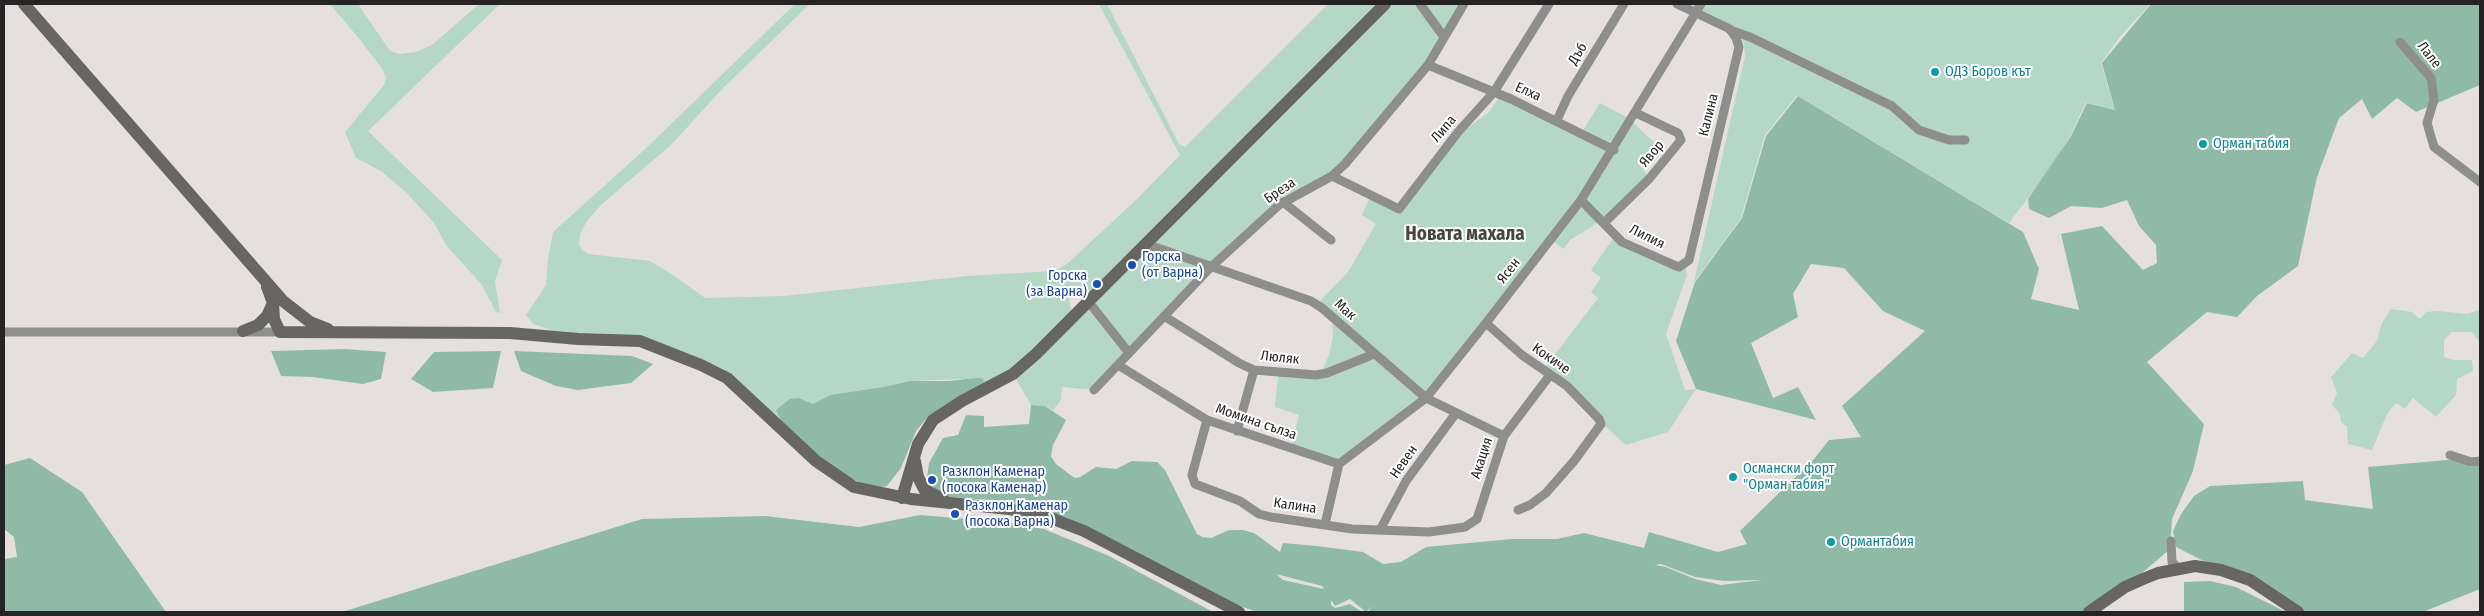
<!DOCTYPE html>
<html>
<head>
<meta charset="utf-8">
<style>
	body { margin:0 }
	#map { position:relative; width:2484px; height:616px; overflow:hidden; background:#e5e0de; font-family:"Fira Sans Condensed",sans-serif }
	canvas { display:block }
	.frame { position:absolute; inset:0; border:5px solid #252323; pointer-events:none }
</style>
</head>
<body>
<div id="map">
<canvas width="2484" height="616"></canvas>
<div class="frame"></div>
</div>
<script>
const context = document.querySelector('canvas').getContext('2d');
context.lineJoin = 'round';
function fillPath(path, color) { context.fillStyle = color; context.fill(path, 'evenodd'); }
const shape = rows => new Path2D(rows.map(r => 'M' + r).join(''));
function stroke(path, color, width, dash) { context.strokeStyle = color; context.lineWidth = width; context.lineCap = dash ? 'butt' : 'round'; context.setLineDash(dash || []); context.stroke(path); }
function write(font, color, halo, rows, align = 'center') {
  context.font = font + ' "Fira Sans Condensed",sans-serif'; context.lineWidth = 4; context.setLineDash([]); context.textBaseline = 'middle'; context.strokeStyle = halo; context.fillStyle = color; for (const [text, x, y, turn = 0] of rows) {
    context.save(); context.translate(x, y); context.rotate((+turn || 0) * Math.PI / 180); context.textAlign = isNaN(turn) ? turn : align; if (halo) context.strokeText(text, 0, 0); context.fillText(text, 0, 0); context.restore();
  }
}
const green = shape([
	[330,4,358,4,390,51,400,54,416,52,432,45,479,4,500,4,368,131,502,260,495,282,500,313,496,312,482,285,446,245,434,223,407,193,381,171,356,158,345,132,384,85,386,78,383,70,361,41],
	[795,4,810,4,724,87,672,144,601,205,586,222,580,235,579,244,582,250,589,254,650,261,673,275,705,298,784,296,967,276,1054,271,1067,264,1136,200,1180,155,1099,4,1107,4,1179,144,1185,147,1328,4,1381,4,1090,293,1073,292,1069,300,1072,312,1006,375,981,389,962,379,910,381,883,387,830,395,813,404,799,398,781,421,722,368,662,344,554,331,533,324,526,315,546,285,548,259,553,232,643,151],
	[1385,4,1459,4,1463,6,1428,65,1332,176,1279,205,1094,390,1062,387,1061,400,1053,410,1045,406,1031,405,1013,374],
	[1685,4,2150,4,2119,38,2101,63,2115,110,2086,102,2070,136,2052,166,2009,223,1797,95,1765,135,1741,218,1694,282,1745,56,1744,43,1734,28],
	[1499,98,1580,135,1600,103,1628,118,1656,144,1637,162,1648,176,1604,219,1570,240,1564,249,1548,238,1422,398,1339,462,1291,447,1299,415,1275,407,1278,376,1322,371,1329,355,1333,336,1332,315,1319,302,1348,272,1376,224,1362,215,1370,197,1397,209,1461,133,1489,112],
	[1615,236,1637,249,1685,264,1687,275,1666,334,1685,390,1696,389,1668,432,1626,445,1543,370,1598,298,1591,292,1601,278,1591,270],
	[2391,309,2412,312,2420,319,2426,312,2438,311,2467,314,2480,310,2480,343,2472,332,2452,332,2444,340,2444,357,2453,360,2472,360,2473,371,2457,379,2456,395,2436,417,2413,398,2405,409,2396,403,2387,414,2372,450,2348,444,2347,427,2341,422,2340,414,2332,405,2337,393,2331,377,2352,353,2363,358,2377,341,2382,323]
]);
const forest = shape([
	[2151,4,2480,4,2480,85,2416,112,2397,98,2372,119,2362,99,2339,118,2317,177,2298,266,2257,296,2237,317,2207,312,2147,362,2204,424,2193,471,2172,519,2170,549,2142,573,2081,612,1368,612,1372,606,1366,612,1350,599,1335,606,1331,600,1331,605,1335,608,1350,604,1362,612,1257,612,1218,598,1088,528,1005,501,950,497,935,489,927,477,929,463,943,438,958,435,966,415,984,416,984,427,1029,424,1031,405,1045,406,1066,420,1053,445,1051,456,1056,464,1069,474,1075,478,1080,477,1096,467,1116,469,1132,461,1157,462,1165,470,1197,534,1202,537,1211,538,1229,530,1243,530,1254,533,1280,552,1283,543,1317,546,1363,552,1383,564,1401,562,1426,547,1512,539,1557,539,1584,533,1644,548,1649,532,1718,552,1747,544,1740,531,1814,459,1829,440,1861,437,1842,406,1925,331,1883,311,1844,268,1811,264,1793,294,1798,317,1751,343,1773,398,1798,387,1816,420,1696,389,1676,341,1695,282,1742,218,1766,136,1798,96,2023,232,2039,269,2031,299,2079,310,2061,234,2102,226,2143,270,2157,263,2156,245,2139,226,2127,200,2102,208,2071,206,2049,218,2029,209,2028,199,2071,136,2087,103,2115,110,2102,63],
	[1661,564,1695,577,1724,581,1761,580,1721,585,1695,579,1666,567,1655,565],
	[1276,574,1322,586,1324,589,1283,580],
	[345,349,386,352,381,379,363,384,312,377,281,376,271,351],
	[501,351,493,388,433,392,411,379,434,352],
	[514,351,632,356,653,364,631,383,578,390,556,386,521,371],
	[978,378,983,379,984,384,927,418,916,431,901,468,887,486,881,487,864,485,828,465,781,421,776,410,790,399,799,398,813,404,830,395,883,387,910,381,948,381],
	[30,458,82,492,166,612,4,612,4,559,17,557,14,537,4,529,4,465],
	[2458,459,2471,467,2480,464,2480,589,2423,612,2304,612,2176,547,2173,531,2181,514,2194,496,2210,486,2303,481,2305,500,2373,509,2368,467],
	[920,515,1003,522,1044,529,1109,556,1213,612,342,612,642,519,765,516,859,527],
	[2210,581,2236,587,2286,612,2184,612,2184,582]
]);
const street = shape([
	[1420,4,1444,37],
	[1730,30,1750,37,1892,106,1919,130,1949,140,1965,140],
	[2400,42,2431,78,2434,100,2427,123,2434,147,2480,182],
	[1428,65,1511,99,1614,150],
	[1557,120,1568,96,1624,4],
	[1332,176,1399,209,1458,132,1494,92,1549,4],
	[1581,200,1622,242,1674,265,1679,267,1689,260,1739,47,1736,38,1730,29,1677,4],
	[1283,202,1331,240],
	[1604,223,1649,179,1681,140,1678,133,1636,113],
	[1146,244,1311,301,1322,308,1426,398,1504,436],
	[1088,301,1129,353],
	[1164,316,1239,363,1254,370,1316,375,1327,373,1374,354],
	[1486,323,1522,355,1567,386,1599,419,1601,424,1574,461,1546,493,1530,505,1518,510],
	[4,332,280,332],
	[1118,365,1207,420,1339,464],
	[1094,390,1210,268,1279,205,1332,176,1345,164,1428,65,1464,4],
	[1207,420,1192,475,1195,484,1240,501,1259,514,1271,517,1352,529,1429,532,1465,527,1477,519,1504,436,1550,375],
	[1237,431,1254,370],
	[2450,455,2471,462,2480,461],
	[1325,524,1339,464,1426,398,1486,323,1581,200,1701,4],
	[1380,530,1406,481,1456,413],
	[2171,541,2172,562,2178,568]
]);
const secondary = shape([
	[24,4,283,301,310,322,328,329],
	[267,287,273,303,274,319,280,332],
	[243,331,258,325,267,316,273,303],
	[280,332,510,333,578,339,640,341,701,365,727,378,816,461,854,487,911,499,1009,509,1053,519,1084,531,1239,612],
	[915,461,918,477,924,489,944,500],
	[902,498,918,444,933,420,962,401,1013,374,1036,354,1385,4],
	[2089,612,2125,587,2143,579,2158,573,2195,566,2221,570,2250,580,2298,612]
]);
const markers = [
	[1935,72,5,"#0f9aa8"],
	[2203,144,5,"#0f9aa8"],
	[1132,265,5,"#1a4fb4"],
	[1097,284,5,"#1a4fb4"],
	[1733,477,5,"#0f9aa8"],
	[932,480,5,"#1a4fb4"],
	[955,514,5,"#1a4fb4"],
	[1831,542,5,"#0f9aa8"]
];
const streetNames = [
	["Дъб",1578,54,-59],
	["Лале",2429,55,52],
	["Елха",1528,92,24],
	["Калина",1709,115,-76],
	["Липа",1444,129,-50],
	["Явор",1652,154,-50],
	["Бреза",1280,191,-34],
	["Лилия",1647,237,26],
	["Ясен",1509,271,-52],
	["Мак",1345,310,42],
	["Люляк",1280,358,6],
	["Кокиче",1551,359,35],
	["Момина сълза",1256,422,19],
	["Акация",1482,458,-72],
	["Невен",1404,462,-55],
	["Калина",1295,506,8]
];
const cultureNames = [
	["ОДЗ Боров кът",1945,72],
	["Орман табия",2213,144],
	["Османски форт",1743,469],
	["\"Орман табия\"",1743,485],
	["Ормантабия",1841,542]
];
const transitNames = [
	["Горска",1142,257],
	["(от Варна)",1142,273],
	["Горска",1087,276,"right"],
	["(за Варна)",1087,292,"right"],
	["Разклон Каменар",942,472],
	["(посока Каменар)",942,488],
	["Разклон Каменар",965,506],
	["(посока Варна)",965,522]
];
const districtNames = [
	["Новата махала",1465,235]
];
fillPath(green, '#b4d7c6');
fillPath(forest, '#8fbba6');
stroke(street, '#8e8e8c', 9);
stroke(secondary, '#676664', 12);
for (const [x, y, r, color] of markers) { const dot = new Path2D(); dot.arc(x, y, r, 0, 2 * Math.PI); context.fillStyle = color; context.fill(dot); stroke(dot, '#fff', 2); }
write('14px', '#252323', '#fff', streetNames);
write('14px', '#0d838f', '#fff', cultureNames, 'left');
write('14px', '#164399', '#fff', transitNames, 'left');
write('bold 19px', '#474442', '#fff', districtNames);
</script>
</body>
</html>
